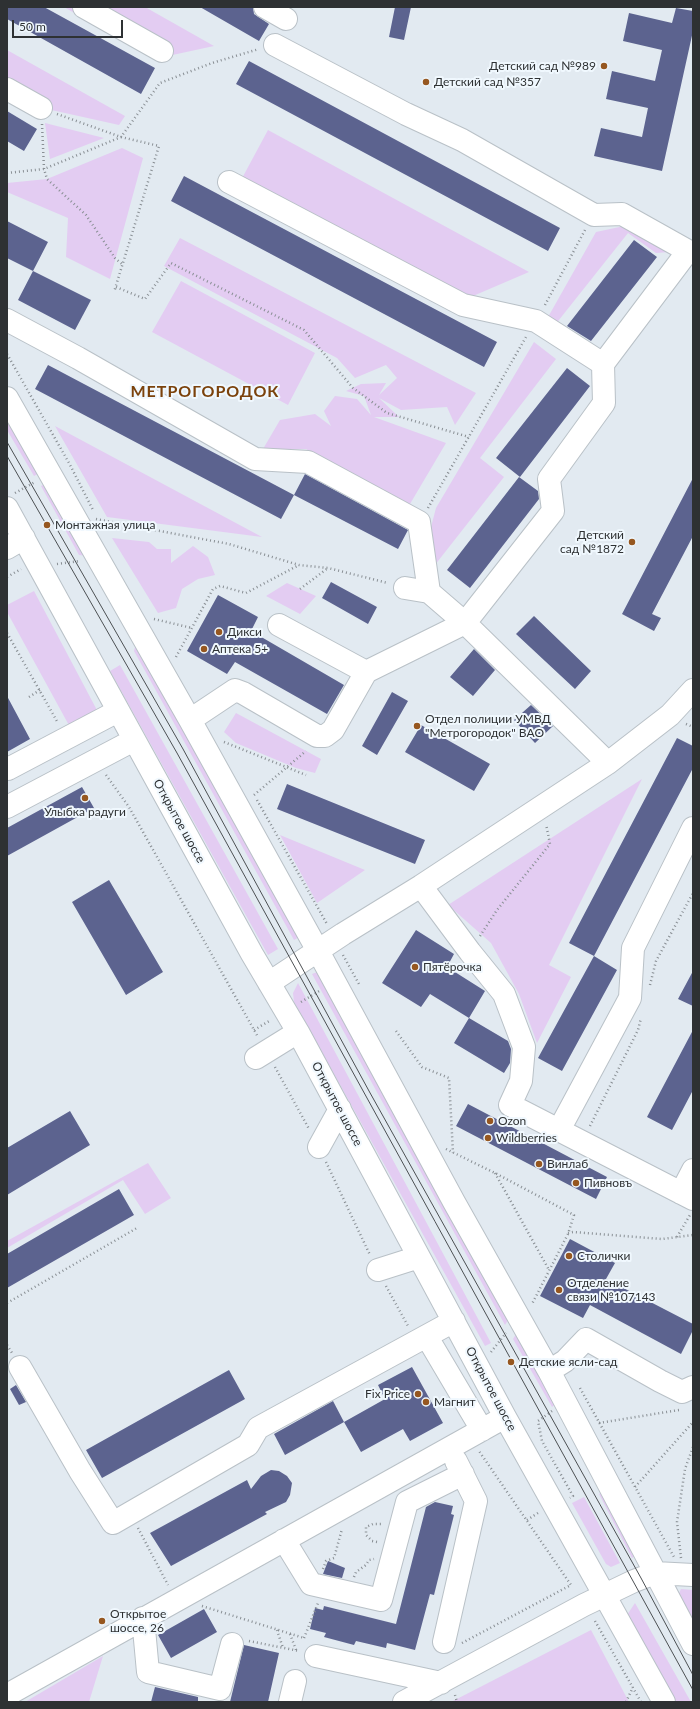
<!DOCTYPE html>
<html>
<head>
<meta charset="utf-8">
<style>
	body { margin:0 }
	#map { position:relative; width:700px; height:1709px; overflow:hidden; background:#e2eaf1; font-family:Lato,sans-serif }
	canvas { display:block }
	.frame { position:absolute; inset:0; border:8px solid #2e3133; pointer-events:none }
	.scale { position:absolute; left:12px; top:20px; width:111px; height:18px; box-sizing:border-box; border:2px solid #2e3133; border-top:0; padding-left:5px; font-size:12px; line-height:14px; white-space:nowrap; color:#2e3133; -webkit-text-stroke:3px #f0f8fe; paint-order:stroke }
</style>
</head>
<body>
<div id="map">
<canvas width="700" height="1709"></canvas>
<div class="frame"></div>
<div class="scale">50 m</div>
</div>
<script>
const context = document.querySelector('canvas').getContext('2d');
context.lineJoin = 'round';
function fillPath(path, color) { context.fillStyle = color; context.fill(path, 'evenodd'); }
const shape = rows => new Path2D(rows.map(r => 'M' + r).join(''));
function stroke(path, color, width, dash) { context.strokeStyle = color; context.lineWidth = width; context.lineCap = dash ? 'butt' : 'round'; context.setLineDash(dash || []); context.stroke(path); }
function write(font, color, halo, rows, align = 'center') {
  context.font = font + ' Lato,sans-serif'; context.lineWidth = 4; context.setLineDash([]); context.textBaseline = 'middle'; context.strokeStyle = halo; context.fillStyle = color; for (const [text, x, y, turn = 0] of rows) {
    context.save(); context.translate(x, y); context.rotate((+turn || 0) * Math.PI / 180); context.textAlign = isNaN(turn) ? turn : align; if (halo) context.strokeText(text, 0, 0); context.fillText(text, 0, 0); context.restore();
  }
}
const green = shape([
	[64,7,145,7,214,46,154,59],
	[7,50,125,116,119,125,38,107,7,89],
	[45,123,104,138,50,159],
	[268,130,529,272,466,299,240,182],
	[122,148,143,158,110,279,66,257,68,218,7,192,7,183,47,179],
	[629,225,669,252,656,253,628,233,551,330,543,326,596,232],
	[180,238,476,393,455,425,447,407,401,410,379,398,399,417,374,417,446,443,410,504,306,449,263,449,280,420,315,414,331,426,324,411,335,396,357,399,371,415,364,396,346,391,361,384,386,383,379,395,397,378,386,365,355,378,337,358,164,266],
	[181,281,315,353,288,405,152,332],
	[534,342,556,359,480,458,504,477,431,570,431,527,436,508],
	[7,415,41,472,34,476,7,430],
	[55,426,262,537,107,517],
	[47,483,89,556,79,555,41,486],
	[112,538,149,542,157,549,171,549,171,563,193,546,208,557,215,575,198,579,182,589,176,608,158,613],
	[287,583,316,596,300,614,266,596],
	[34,591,99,714,71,729,7,612,7,605],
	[137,639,301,936,294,940,134,651],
	[120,665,278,949,268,955,110,671],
	[236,713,321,759,315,773,296,768,236,743,224,732],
	[642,779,549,965,571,977,537,1043,519,994,491,943,448,905],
	[280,835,365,870,317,903],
	[317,972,510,1317,505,1325,312,974],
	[298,983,491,1343,485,1346,294,1002,293,993],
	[148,1163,171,1198,145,1214,123,1180,7,1248,7,1241],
	[518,1331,557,1403,552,1407,513,1339],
	[606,1490,637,1555,632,1558,599,1494],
	[584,1497,620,1563,611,1567,606,1564,572,1503],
	[681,1589,693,1590,693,1631,676,1600],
	[635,1603,691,1702,674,1702,627,1615],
	[591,1630,629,1702,451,1702],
	[103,1656,89,1702,25,1702]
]);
const building = shape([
	[7,7,44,7,155,68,141,94,7,19],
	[200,7,253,7,254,14,269,24,259,41],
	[395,7,411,7,404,40,389,37],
	[676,8,693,11,693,31,662,171,594,156,601,128,642,137,648,108,606,99,612,71,655,81,662,50,623,41,629,13,672,23],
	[249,61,560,228,548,251,236,84],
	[7,111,37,129,24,151,7,141],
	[184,176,497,342,484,367,171,201],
	[7,221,48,242,33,271,7,258],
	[634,240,657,257,591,341,567,326],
	[33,271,91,300,75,330,18,300],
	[48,365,294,495,281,519,35,389],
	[567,368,590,386,520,477,496,458],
	[305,474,408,530,398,549,294,495],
	[519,477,538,491,539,499,470,588,447,570],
	[693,478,693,536,652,614,661,618,654,631,622,614],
	[331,582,377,607,368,624,322,598],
	[218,595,258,617,251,631,344,685,327,714,235,662,227,674,187,651],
	[534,616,591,671,575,689,516,634],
	[474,649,495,670,473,696,450,677],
	[392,692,408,701,377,755,362,746],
	[7,696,30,739,7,752],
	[531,705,553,726,535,743,514,720],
	[421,725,490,764,474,791,405,752],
	[677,738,693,746,693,768,594,956,569,943],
	[287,784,425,840,415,864,277,809],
	[82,787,94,808,7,856,7,828],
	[109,880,163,972,126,995,72,902],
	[416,930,454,954,447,967,485,991,469,1018,430,994,421,1007,382,983],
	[594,956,617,970,562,1071,538,1058],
	[693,971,693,1006,678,999],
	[469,1018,508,1041,511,1049,510,1063,504,1073,454,1043],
	[693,1030,693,1090,672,1130,647,1117],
	[468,1104,607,1177,596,1199,456,1126],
	[70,1111,90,1145,7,1195,7,1148],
	[119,1189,134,1215,7,1288,7,1254],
	[570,1239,615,1263,606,1279,693,1324,693,1330,681,1354,590,1305,583,1318,540,1296],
	[412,1367,443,1423,410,1441,403,1429,361,1452,344,1422,385,1399,378,1385],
	[229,1370,245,1399,102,1478,86,1450],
	[16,1385,26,1402,19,1405,10,1389],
	[333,1401,344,1422,285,1455,274,1434],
	[271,1470,279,1471,287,1476,292,1483,290,1495,286,1502,265,1512,267,1514,171,1566,150,1533,247,1480,251,1489,261,1476],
	[435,1502,453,1506,451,1514,454,1515,434,1595,430,1594,415,1650,387,1643,386,1648,356,1641,354,1645,324,1637,326,1633,310,1629,315,1608,323,1610,324,1606,396,1624,426,1507],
	[328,1561,345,1568,342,1578,323,1574],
	[204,1609,217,1632,171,1658,158,1635],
	[244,1645,279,1653,268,1702,230,1702],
	[155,1687,198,1697,198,1702,151,1702]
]);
const path = shape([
	[57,114,121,137,159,146,114,292],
	[42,124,44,169,47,179,86,215,115,258,122,264],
	[7,173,44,169,121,137,160,83,212,63,259,49],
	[116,287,145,299,171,263,304,330,353,388,387,413,469,437],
	[545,305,585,230],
	[7,354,69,463,93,510],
	[15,493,35,482],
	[428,508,526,337],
	[96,519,229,544,299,565,328,568,388,583],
	[57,564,80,561],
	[7,577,21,569],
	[300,589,328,568],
	[154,619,192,628],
	[7,633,58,723],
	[176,657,213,589,220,586,246,593,299,565],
	[29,697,40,690],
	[686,724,693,727],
	[224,742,306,775],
	[106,775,129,807,258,1037],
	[254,795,306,751],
	[257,800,327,924],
	[480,936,497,910,550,844,546,824],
	[343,955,359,984],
	[650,985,656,961,693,893],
	[301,1002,321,990],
	[254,1030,271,1020],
	[396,1031,422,1067,449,1078,453,1153],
	[275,1067,309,1129],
	[590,1126,638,1030,641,1018],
	[446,1149,495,1173,574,1215,568,1234,532,1304],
	[326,1162,370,1255],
	[495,1173,549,1270],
	[568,1233,573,1232,662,1239,693,1235],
	[677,1237,690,1215],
	[386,1286,408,1326],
	[7,1303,137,1228],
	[7,1345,12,1353],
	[491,1352,506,1333],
	[580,1388,674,1557],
	[552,1411,538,1421,542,1441,573,1496,570,1498],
	[599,1423,679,1410],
	[635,1487,693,1422],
	[527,1520,538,1513],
	[138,1528,168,1585],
	[377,1542,372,1541,366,1535,366,1527,373,1524,383,1524],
	[681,1558,677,1522,685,1469,693,1447],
	[323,1569,326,1561,334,1558,342,1529],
	[354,1577,356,1572,366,1565,369,1560,374,1559],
	[202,1606,304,1638],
	[595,1621,641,1702],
	[277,1630,283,1648],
	[290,1634,296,1650],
	[304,1638,318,1603],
	[249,1641,299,1651],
	[462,1643,571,1585,479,1451],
	[455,1695,457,1702],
	[626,1702,633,1687]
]);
const minor = shape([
	[84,7,162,51],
	[265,7,286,19],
	[275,45,406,114,462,140,594,215,622,214,688,251,603,364,604,403,549,479,553,511,465,623,366,672,279,625],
	[7,89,41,108],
	[229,182,463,305,536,321,603,364],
	[7,320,78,358,255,459,308,462,419,522,429,592],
	[7,398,190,720,318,951,454,1202,549,1371,693,1644],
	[7,508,252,954,298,1032,505,1417,664,1702],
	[7,548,24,538],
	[405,588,429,592,465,623,608,763],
	[190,720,235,690,243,693,317,736,325,736,333,730,366,672],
	[7,767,8,769,118,711],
	[7,807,134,740],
	[421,886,470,952,504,994,524,1047,521,1081,510,1105,693,1199],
	[269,983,343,934,421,886,608,763,670,715,693,690],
	[256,1058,298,1032],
	[559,1130,630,998,633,948,693,828],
	[319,1147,340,1109],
	[681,1193,693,1170],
	[378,1270,419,1257],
	[427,1337,482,1430],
	[20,1367,80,1471,113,1523,248,1445,258,1428,454,1321],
	[549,1371,565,1361,586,1339,660,1381,682,1392,693,1387],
	[284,1540,311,1584,381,1600,407,1502,463,1474],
	[143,1618,148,1672,220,1689,232,1644],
	[444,1642,476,1501,456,1461],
	[316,1656,441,1683],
	[7,1695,505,1417],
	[290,1702,295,1681],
	[404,1702,584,1605,634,1581,655,1573,693,1575]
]);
const tram = shape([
	[7,442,183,749,369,1091,641,1578,693,1675],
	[7,456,177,753,693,1690]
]);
const markers = [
	[604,66,4,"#965720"],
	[426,82,4,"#965720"],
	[47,525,4,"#965720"],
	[632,542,4,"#965720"],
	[219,632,4,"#965720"],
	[204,649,4,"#965720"],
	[417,726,4,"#965720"],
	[85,798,4,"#965720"],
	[415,967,4,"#965720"],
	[490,1121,4,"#965720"],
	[488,1138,4,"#965720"],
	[539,1164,4,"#965720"],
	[576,1183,4,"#965720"],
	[569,1256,4,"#965720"],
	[559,1290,4,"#965720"],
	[511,1362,4,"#965720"],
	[418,1394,4,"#965720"],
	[426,1402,4,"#965720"],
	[102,1621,4,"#965720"]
];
const poiNames = [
	["Детский сад №989",596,66,"right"],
	["Детский сад №357",434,82],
	["Монтажная улица",55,525],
	["Детский",624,535,"right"],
	["сад №1872",624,549,"right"],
	["Дикси",227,632],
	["Аптека 5+",212,649],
	["Отдел полиции УМВД",425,719],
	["\"Метрогородок\" ВАО",425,733],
	["Улыбка радуги",85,812,"center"],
	["Пятёрочка",423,967],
	["Ozon",498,1121],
	["Wildberries",496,1138],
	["Винлаб",547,1164],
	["Пивновъ",584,1183],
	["Столички",577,1256],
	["Отделение",567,1283],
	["связи №107143",567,1297],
	["Детские ясли-сад",519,1362],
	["Fix Price",410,1394,"right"],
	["Магнит",434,1402],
	["Открытое",110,1614],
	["шоссе, 26",110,1628]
];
const streetNames = [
	["Открытое шоссе",179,821,61],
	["Открытое шоссе",337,1104,62],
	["Открытое шоссе",491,1389,62]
];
const districtNames = [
	["МЕТРОГОРОДОК",205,392]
];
fillPath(green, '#e3ccf2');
fillPath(building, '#5c638f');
stroke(minor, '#b9c1c7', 24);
stroke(path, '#898f94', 2.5, [1, 3]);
stroke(minor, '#fff', 22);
stroke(tram, '#4c5053', 1);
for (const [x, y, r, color] of markers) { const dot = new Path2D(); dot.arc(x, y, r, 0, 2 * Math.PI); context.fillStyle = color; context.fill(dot); stroke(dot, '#f0f8fe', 1.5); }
write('12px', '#2e3133', '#f0f8fe', poiNames, 'left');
write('12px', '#2e3133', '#f0f8fe', streetNames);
context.letterSpacing = '1px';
write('bold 16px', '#7b420c', '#f0f8fe', districtNames);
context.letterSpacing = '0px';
</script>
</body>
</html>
